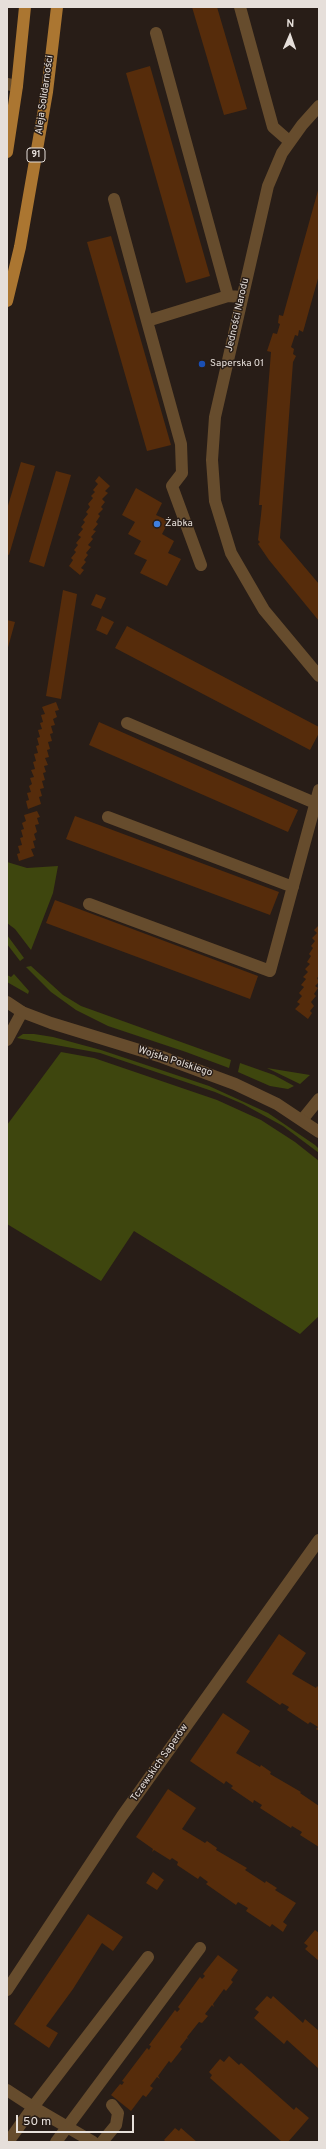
<!DOCTYPE html>
<html>
<head>
<meta charset="utf-8">
<style>
	body { margin:0 }
	#map { position:relative; width:326px; height:2149px; overflow:hidden; background:#281d17; font-family:Overpass,sans-serif }
	canvas { display:block }
	.frame { position:absolute; inset:0; border:8px solid #e6dfda; pointer-events:none }
	.north { position:absolute; left:270px; top:16px; width:40px; height:40px; -webkit-text-stroke:3px #281d17; paint-order:stroke; rotate:2deg; font-size:11px; font-weight:700; line-height:16px; text-align:center; color:#e6dfda }
	.north::after { content:''; display:block; margin:auto; width:14px; height:18px; background:#e6dfda; clip-path:polygon(50% 0,100% 100%,50% 72%,0 100%) }
	.scale { position:absolute; left:16px; top:2115px; width:118px; height:18px; box-sizing:border-box; border:2px solid #e6dfda; border-top:0; padding-left:5px; font-size:12px; line-height:14px; white-space:nowrap; color:#e6dfda; -webkit-text-stroke:3px #281d17; paint-order:stroke }
</style>
</head>
<body>
<div id="map">
<canvas width="326" height="2149"></canvas>
<div class="frame"></div>
<div class="north">N</div>
<div class="scale">50 m</div>
</div>
<script>
const context = document.querySelector('canvas').getContext('2d');
context.lineJoin = 'round';
function fillPath(path, color) { context.fillStyle = color; context.fill(path, 'evenodd'); }
const shape = rows => new Path2D(rows.map(r => 'M' + r).join(''));
function stroke(path, color, width, dash) { context.strokeStyle = color; context.lineWidth = width; context.lineCap = dash ? 'butt' : 'round'; context.setLineDash(dash || []); context.stroke(path); }
function write(font, color, halo, rows, align = 'center') {
  context.font = font + ' Overpass,sans-serif'; context.lineWidth = 3; context.setLineDash([]); context.textBaseline = 'middle'; context.strokeStyle = halo; context.fillStyle = color; for (const [text, x, y, turn = 0] of rows) {
    context.save(); context.translate(x, y); context.rotate((+turn || 0) * Math.PI / 180); context.textAlign = isNaN(turn) ? turn : align; if (halo) context.strokeText(text, 0, 0); context.fillText(text, 0, 0); context.restore();
  }
}
const green = shape([
	[7,862,27,868,58,866,53,893,31,950,15,929,7,923],
	[7,935,24,958,20,961,7,944],
	[31,966,63,995,81,1006,231,1060,229,1068,186,1052,108,1026,76,1010,51,992,26,967],
	[14,974,29,991,28,994,7,982,7,975,11,977],
	[23,1034,34,1034,53,1037,101,1050,209,1086,268,1113,315,1145,319,1149,319,1153,283,1126,243,1104,215,1092,100,1053,17,1038],
	[61,1052,94,1058,217,1100,261,1120,295,1142,319,1161,319,1316,300,1334,134,1231,101,1281,7,1224,7,1125],
	[240,1063,274,1075,294,1086,288,1089,270,1086,238,1072],
	[267,1068,310,1075,300,1084]
]);
const building = shape([
	[192,7,217,7,247,109,224,115],
	[150,66,210,276,186,283,126,73],
	[319,187,319,275,303,332,299,330,298,336,295,335,291,347,294,349,293,354,296,356,293,362,280,538,319,584,319,621,269,560,258,544,260,542,258,540,261,515,262,505,259,505,271,352,267,351,273,333,277,334,280,324,278,323,279,315,283,316],
	[111,236,171,445,147,451,87,242],
	[21,462,35,466,9,555,7,554,7,509],
	[56,471,71,475,44,567,29,562],
	[99,476,110,486,105,491,108,493,102,499,105,502,101,507,103,509,98,514,100,516,96,522,98,524,93,530,96,531,91,537,93,539,88,545,91,547,86,553,88,555,84,560,86,562,81,568,84,570,80,575,69,566,73,560,71,558,76,552,74,550,78,545,76,543,81,537,78,535,83,529,81,527,85,522,83,520,88,514,86,512,90,507,88,504,93,498,91,496,95,492,93,490,98,484,95,481],
	[136,488,162,503,156,515,169,521,162,534,174,541,168,553,181,559,167,586,140,573,147,560,134,554,141,541,128,534,135,522,122,515],
	[63,590,77,594,61,699,46,696],
	[96,594,106,598,101,609,91,605],
	[102,616,114,622,107,635,96,630],
	[7,620,15,622,7,651],
	[127,626,319,727,319,733,310,750,115,648],
	[56,702,59,710,55,711,57,717,53,719,55,725,51,726,53,733,50,734,52,741,48,742,50,749,47,750,49,757,45,758,48,765,44,766,46,772,43,773,45,780,42,781,44,788,40,789,42,796,39,797,41,804,28,809,26,801,29,800,27,793,31,792,29,786,32,784,30,778,34,777,31,770,35,769,33,762,36,761,34,754,38,753,36,746,39,745,37,738,40,737,38,730,42,729,40,723,43,722,41,715,45,714,42,707],
	[99,722,298,810,288,832,89,745],
	[37,811,40,817,37,818,39,824,35,825,37,832,34,834,36,840,33,841,35,848,31,849,34,856,19,861,17,854,20,853,18,846,22,845,20,838,23,837,21,830,24,829,22,823,26,821,24,815],
	[75,816,279,892,270,915,66,839],
	[55,900,258,976,250,999,46,923],
	[319,925,319,976,317,978,319,982,315,986,318,988,314,994,316,996,311,1002,314,1006,310,1011,312,1013,308,1019,295,1009,300,1004,297,1002,302,996,299,993,304,987,301,985,306,979,303,977,308,972,305,969,310,964,307,962,311,956,309,954,313,948,311,946,315,941,312,938,317,933,314,930],
	[279,1634,306,1653,292,1674,316,1688,317,1686,319,1688,319,1731,316,1729,318,1727,310,1722,308,1724,287,1710,289,1707,282,1703,280,1705,246,1682],
	[223,1713,250,1731,236,1753,260,1767,261,1765,271,1772,270,1774,301,1792,300,1793,319,1806,319,1847,300,1835,302,1832,292,1826,291,1828,260,1808,262,1805,254,1800,253,1803,231,1788,233,1786,226,1781,224,1784,190,1761],
	[168,1789,196,1808,182,1829,205,1843,207,1841,217,1848,216,1850,247,1868,245,1870,265,1883,266,1881,277,1888,275,1890,296,1903,283,1922,287,1925,283,1932,272,1924,270,1927,246,1911,248,1908,238,1902,236,1905,206,1884,208,1882,200,1876,198,1879,177,1865,178,1862,172,1858,170,1860,154,1850,152,1852,153,1849,136,1837],
	[153,1872,164,1880,157,1890,146,1883],
	[88,1914,123,1937,113,1951,102,1943,73,1989,46,2026,58,2033,49,2048,14,2024],
	[315,1930,319,1933,319,1961,305,1949,308,1946,304,1943],
	[218,1955,238,1970,231,1980,233,1982,226,1991,224,1989,213,2004,214,2007,212,2005,205,2014,208,2016,202,2023,199,2022,187,2037,189,2040,187,2038,180,2047,182,2049,171,2063,169,2061,158,2076,160,2079,157,2077,150,2086,153,2088,146,2097,143,2095,131,2111,111,2095,120,2084,122,2085,124,2082,122,2081,147,2048,149,2050,151,2046,149,2045,175,2010,177,2012,180,2009,178,2007,200,1977,202,1979,205,1976,203,1974],
	[267,1996,271,1999,273,1996,303,2023,305,2019,319,2031,319,2069,287,2040,284,2044,254,2018,259,2012,255,2009],
	[229,2056,239,2065,241,2063,294,2110,296,2107,309,2118,288,2142,282,2142,210,2078,212,2075,209,2072,220,2059,224,2062],
	[175,2128,179,2131,181,2128,197,2142,166,2142,164,2140]
]);
const minor = shape([
	[240,7,273,127,289,141],
	[156,33,228,296,242,297],
	[7,84,17,86],
	[319,106,302,125,282,153,268,186,215,417,212,460,215,501,231,553,264,610,319,676],
	[114,199,147,321,228,296],
	[147,321,181,444,182,473,172,486,201,565],
	[127,723,315,803],
	[108,817,293,887],
	[89,904,270,971,319,790],
	[7,1040,22,1012],
	[302,1120,319,1099],
	[7,1990,122,1816,319,1540],
	[7,2090,33,2107,148,1957],
	[8,2142,33,2107,93,2142],
	[56,2142,200,1948],
	[102,2142,116,2125,118,2113,112,2105]
]);
const tertiary = shape([
	[7,1002,22,1012,51,1023,162,1057,235,1084,277,1104,319,1132]
]);
const primary = shape([
	[7,152,17,86,25,7],
	[7,301,20,247,47,92,57,7]
]);
const markers = [
	[202,364,4,"#1a4fb4"],
	[157,524,4,"#3f7fe0"]
];
const shields = [
	[36,155,18]
];
const shieldNames = [
	["91",36,155]
];
const streetNames = [
	["Aleja Solidarności",45,95,-82],
	["Jedności Narodu",238,315,-77],
	["Wojska Polskiego",175,1062,18],
	["Tczewskich Saperów",160,1763,-55]
];
const poiNames = [
	["Saperska 01",210,364],
	["Żabka",165,524]
];
fillPath(green, '#3e460e');
fillPath(building, '#562c0b');
stroke(minor, '#664c2d', 12);
stroke(tertiary, '#664c2d', 12);
stroke(primary, '#ab7631', 12);
for (const [x, y, r, color] of markers) { const dot = new Path2D(); dot.arc(x, y, r, 0, 2 * Math.PI); context.fillStyle = color; context.fill(dot); stroke(dot, '#281d17', 1.5); }
for (const [x, y, w] of shields) { const box = new Path2D(); box.roundRect(x - w / 2, y - 7, w, 14, 3); context.fillStyle = '#281d17'; context.fill(box); stroke(box, '#e6dfda', 1); }
write('bold 9px', '#e6dfda', null, shieldNames);
write('10px', '#e6dfda', '#281d17', streetNames);
write('10px', '#e6dfda', '#281d17', poiNames, 'left');
</script>
</body>
</html>
